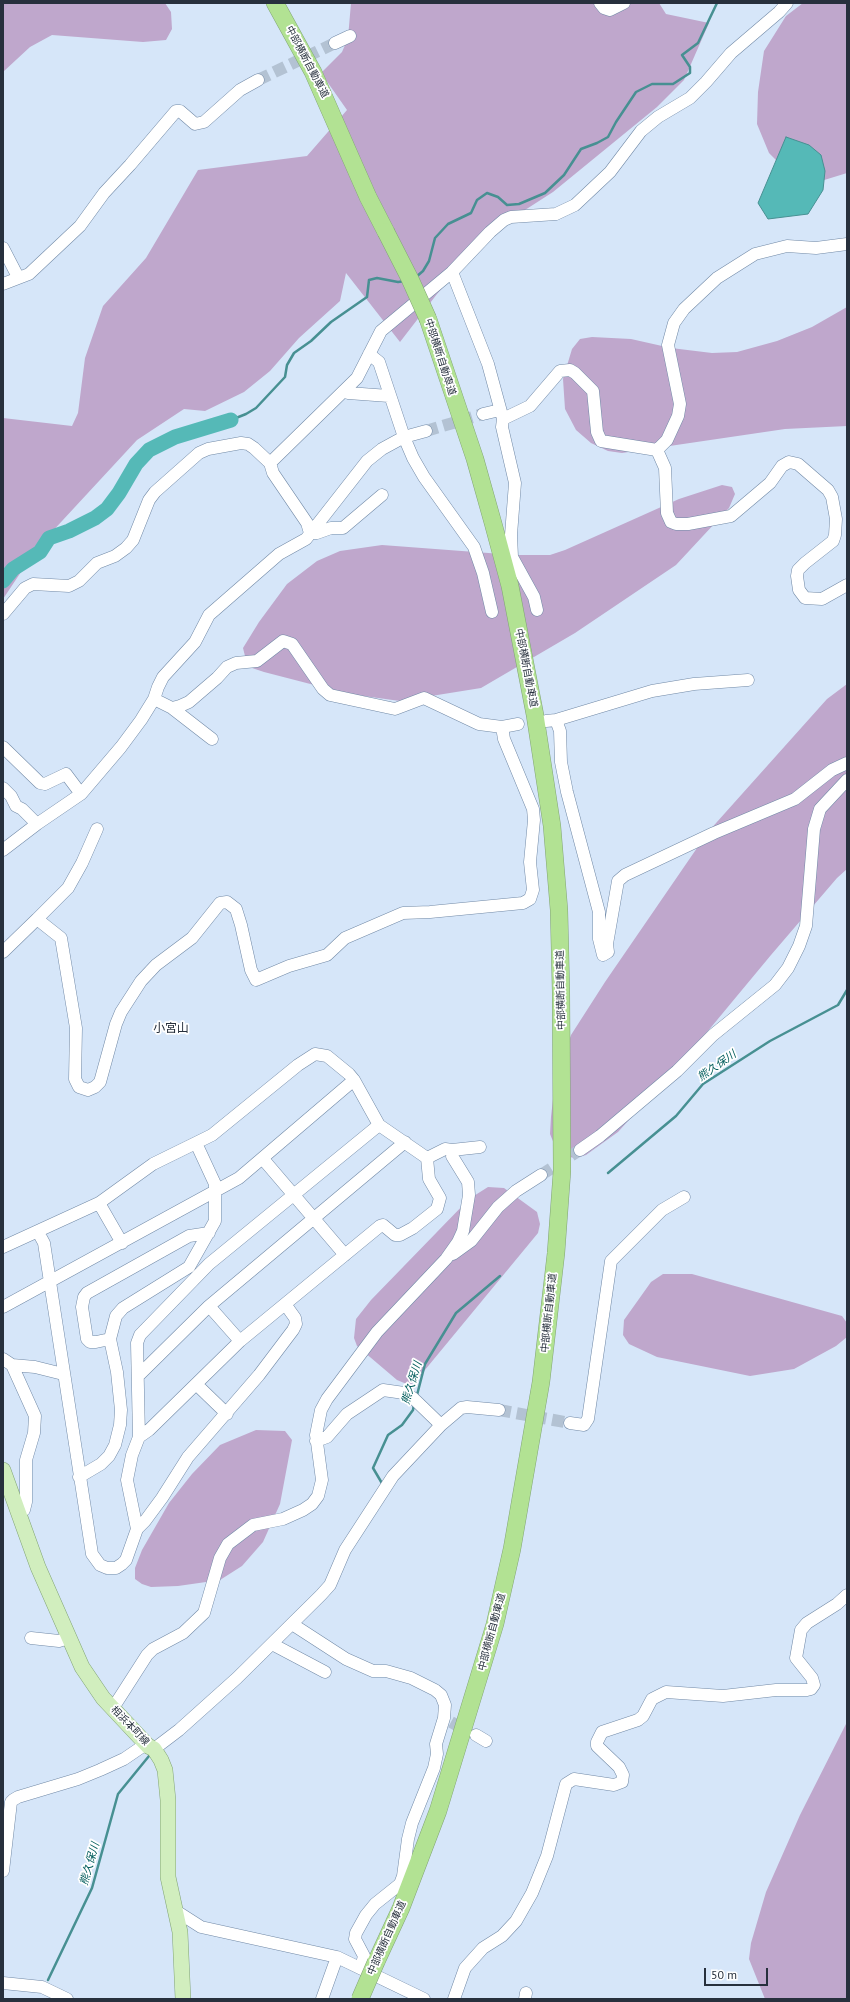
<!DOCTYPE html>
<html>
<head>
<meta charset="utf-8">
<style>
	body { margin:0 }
	#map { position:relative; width:850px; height:2002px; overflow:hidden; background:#d6e6f9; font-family:"PT Sans",sans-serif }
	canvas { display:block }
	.frame { position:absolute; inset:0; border:4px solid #27303d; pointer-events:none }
	.scale { position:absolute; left:704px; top:1968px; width:64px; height:18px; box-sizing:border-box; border:2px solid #27303d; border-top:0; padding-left:5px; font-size:12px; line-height:14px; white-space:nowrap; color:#27303d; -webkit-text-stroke:3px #fff; paint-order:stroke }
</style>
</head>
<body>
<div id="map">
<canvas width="850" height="2002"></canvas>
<div class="frame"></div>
<div class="scale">50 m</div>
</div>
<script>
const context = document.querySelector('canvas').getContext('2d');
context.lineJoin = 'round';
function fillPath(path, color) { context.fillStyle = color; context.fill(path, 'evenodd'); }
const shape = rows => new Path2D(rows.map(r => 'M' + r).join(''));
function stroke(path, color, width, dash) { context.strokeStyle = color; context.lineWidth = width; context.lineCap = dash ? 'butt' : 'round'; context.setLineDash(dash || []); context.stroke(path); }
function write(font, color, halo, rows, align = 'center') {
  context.font = font + ' "PT Sans","Noto Sans JP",sans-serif'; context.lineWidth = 3.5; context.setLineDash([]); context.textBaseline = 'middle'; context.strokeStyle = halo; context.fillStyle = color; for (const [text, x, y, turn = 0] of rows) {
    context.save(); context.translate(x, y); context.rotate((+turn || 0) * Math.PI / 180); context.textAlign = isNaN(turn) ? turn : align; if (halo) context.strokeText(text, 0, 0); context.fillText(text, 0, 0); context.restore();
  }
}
const green = shape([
	[3,3,165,3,171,12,172,29,166,40,143,42,52,35,30,47,3,72],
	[351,3,659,3,666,14,709,23,684,80,657,107,553,192,497,228,437,294,400,342,346,273,340,301,299,338,270,371,244,392,205,411,184,409,137,440,37,548,3,599,3,418,72,426,78,413,85,358,103,306,146,258,198,170,307,156,347,110,321,73,342,52,348,38],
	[803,3,847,3,847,173,821,181,782,166,769,153,757,124,758,92,764,51,786,16],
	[847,307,847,426,785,429,622,453,608,451,591,443,576,430,565,409,563,379,572,349,580,339,592,337,631,339,671,348,712,353,737,352,777,341,812,327],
	[722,485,732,487,735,494,729,508,676,565,575,633,481,688,400,701,349,694,264,672,252,668,246,660,243,648,259,622,287,584,317,561,340,551,382,545,515,555,550,555,565,550,679,499],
	[847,684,847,869,837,878,771,955,688,1055,618,1132,586,1155,576,1158,562,1156,557,1151,550,1134,551,1117,555,1081,571,1035,605,982,708,832,827,699],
	[488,1187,504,1188,537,1212,540,1224,538,1233,415,1382,409,1385,397,1380,357,1346,354,1338,356,1319,371,1300,469,1199],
	[663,1274,692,1274,842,1316,847,1323,847,1337,836,1346,794,1369,750,1376,657,1357,629,1344,623,1335,624,1320,651,1282],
	[256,1430,285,1431,292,1440,280,1504,263,1542,242,1566,220,1580,178,1586,151,1587,142,1584,135,1579,135,1568,142,1550,169,1503,192,1474,220,1445],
	[847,1722,847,1999,765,1999,749,1959,751,1943,766,1892,800,1815]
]);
const water = shape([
	[786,137,809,145,821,155,825,171,823,190,808,214,768,219,758,203,786,137]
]);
const stream = shape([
	[416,277,423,271,429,261,435,238,448,224,471,213,477,200,487,193,498,197,507,205,519,204,545,193,564,175,581,149,597,143,608,137,616,122,636,92,652,84,673,84,690,73,690,67,682,55,698,43,717,3],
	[231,420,246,414,256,408,285,377,287,365,294,353,311,341,331,322,367,297,369,280,377,278,398,282,405,281],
	[608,1173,676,1116,703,1084,770,1041,838,1005,847,990],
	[417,1395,425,1364,456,1313,500,1276],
	[383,1485,373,1468,388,1435,402,1425,413,1410,414,1404],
	[48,1980,92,1888,118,1794,149,1756]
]);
const river = shape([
	[3,581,13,569,40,552,49,538,69,531,95,518,107,509,119,493,136,464,149,450,175,437,231,420]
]);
const minorTunnel = shape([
	[258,80,335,43],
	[426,431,483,414],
	[541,1175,580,1150],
	[499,1410,570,1423],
	[451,1722,470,1732]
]);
const minor = shape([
	[600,3,604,8,610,10,624,3],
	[335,43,350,36],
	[3,248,18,277],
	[452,272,488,364,503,419,530,406,560,371,570,370,575,373,593,391,597,432,601,441,657,450,665,468,667,513,671,522,676,524,688,524,731,516,770,483,782,466,789,462,798,464,828,490,832,497,836,519,835,535,833,541,805,563,798,570,797,576,799,590,805,598,822,599,847,585],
	[3,284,29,274,80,226,104,193,130,165,176,111,180,111,195,124,204,122,240,90,258,80],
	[369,354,379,362,404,437,426,431],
	[345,390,348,393,389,396],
	[483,414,500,410],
	[503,419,502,427,515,483,511,535,512,557,534,597,537,610],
	[657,450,667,440,678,416,680,404,668,345,674,323,684,309,717,278,755,254,787,246,816,248,847,244],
	[270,463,357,378,381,331,452,272,490,232,504,220,511,217,556,214,575,205,610,172,641,131,658,117,690,98,706,82,731,53,779,12,787,3],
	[310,533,317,533,331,528,343,528,382,495],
	[3,614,25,588,33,584,69,586,79,581,97,563,115,556,126,548,133,540,149,500,155,492,199,453,208,449,241,443,248,444,254,448,270,463,273,473,307,523,310,533],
	[154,699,172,708,180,706,189,702,217,678,227,667,236,663,257,661,283,641,292,644,323,689,330,695,395,709,424,698,479,724,502,727,518,724],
	[172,708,212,739],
	[556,720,560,731,561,762,567,792,599,912,599,939,603,955,608,952,607,944,618,881,625,875,714,833,795,799,832,770,847,763],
	[546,721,556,720,652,691,694,684,748,680],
	[3,747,40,783,45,784,66,774,81,794],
	[3,788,11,796,16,806,22,809,37,824],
	[3,850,37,824,81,794,121,747,141,720,154,699,158,687,163,677,195,642,209,615,279,554,306,539,367,461,382,449,404,437,413,458,424,477,474,547,483,573,492,612],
	[37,919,68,888,82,863,97,829],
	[3,952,37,919,61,938,76,1028,75,1079,79,1087,88,1090,95,1087,100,1082,116,1024,121,1012,141,981,156,965,192,938,220,903,227,902,236,909,241,925,251,970,256,980,289,966,327,955,345,938,403,913,430,912,523,903,530,899,533,890,530,862,534,820,533,809,504,739,502,727],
	[580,1150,600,1136,677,1071,713,1035,775,985,788,968,799,946,806,926,814,829,820,809,847,780],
	[427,1158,445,1149,452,1150,480,1147],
	[263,1159,345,1255],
	[99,1203,122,1243],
	[38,1232,44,1243,92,1554,100,1565,107,1568,116,1568,122,1564,126,1560,137,1529,145,1521,162,1498,188,1457,259,1375,293,1330,296,1324,295,1318,285,1304],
	[3,1247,99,1203,153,1164,212,1135,298,1065,315,1054,327,1056,349,1074,354,1080,379,1125,427,1158],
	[453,1254,471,1241,498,1207,516,1191,541,1175],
	[209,1306,240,1341],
	[3,1307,239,1178,354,1080],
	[110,1339,96,1342,90,1342,87,1339,82,1307,84,1297,87,1293,189,1236,209,1233],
	[3,1359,12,1365,35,1416,34,1433,26,1460,26,1502,24,1510,18,1513],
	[12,1365,35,1367,63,1374],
	[139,1375,209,1306,405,1142],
	[196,1384,227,1414],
	[570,1423,584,1425,588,1419,611,1261,662,1210,684,1197],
	[139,1437,149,1430,240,1341,380,1226,383,1225,395,1235,400,1235,413,1228,437,1209,440,1198,429,1179,427,1158],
	[316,1441,327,1437,347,1414,383,1390,404,1393,413,1398,441,1425],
	[79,1477,101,1464,109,1456,115,1445,120,1425,121,1410,117,1372,110,1339,116,1316,123,1308,189,1267,215,1221,215,1184,196,1143],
	[137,1529,127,1480,132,1455,139,1437,137,1343,140,1335,209,1264,379,1125],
	[292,1624,346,1659,373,1671,386,1671,411,1678,435,1690,441,1695,445,1705,444,1718,436,1744,437,1754,434,1768,412,1823,408,1839,403,1876,400,1884,375,1904,366,1915,356,1933,355,1939,364,1956,361,1968],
	[31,1638,59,1641,68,1638],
	[272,1644,325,1672],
	[113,1708,147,1655,153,1649,183,1633,204,1613,220,1558,228,1544,253,1525,283,1519,303,1510,312,1504,318,1496,322,1480,316,1435,321,1410,327,1399,377,1332,446,1259,458,1242,463,1231,469,1195,468,1182,452,1156,452,1150],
	[476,1735,486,1741],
	[154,1749,179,1730,237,1678,321,1595,330,1585,345,1550,393,1476,441,1425,461,1408,467,1407,499,1410],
	[3,1871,11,1802,13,1800,18,1797,78,1779,100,1770,124,1759,146,1744],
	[176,1911,201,1927,337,1957,424,1999],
	[3,1983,42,1987,67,1999],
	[322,1999,337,1957],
	[454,1999,465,1968,483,1948,502,1936,516,1921,532,1893,547,1856,566,1784,574,1779,614,1785,622,1782,623,1775,619,1767,597,1746,597,1742,602,1732,638,1720,643,1716,652,1699,666,1692,723,1696,776,1690,807,1690,811,1689,814,1685,812,1678,796,1658,801,1630,807,1623,837,1604,847,1595],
	[525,1999,526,1993]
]);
const major = shape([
	[3,1470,38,1567,82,1667,103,1698,148,1746,154,1749,161,1760,165,1770,168,1800,168,1877,180,1932,183,1999]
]);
const highway = shape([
	[275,3,313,72,368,197,386,232],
	[376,1962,401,1908,438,1811,495,1624,512,1549,541,1382,556,1253,562,1171,561,992,559,910,552,826,535,715,510,586,493,523,475,459,428,319]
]);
const highwayBridge = shape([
	[386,232,410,279,428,319],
	[360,1999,376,1962]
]);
const streetNames = [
	["中部横断自動車道",307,62,62],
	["中部横断自動車道",440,357,72],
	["中部横断自動車道",526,668,79],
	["中部横断自動車道",561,990,-91],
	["中部横断自動車道",549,1313,-84],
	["中部横断自動車道",492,1632,-75],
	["相浜本町線",130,1726,46],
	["中部横断自動車道",387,1938,-66]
];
const waterNames = [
	["熊久保川",717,1066,-35],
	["熊久保川",412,1383,-73],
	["熊久保川",90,1864,-74]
];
const quarterNames = [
	["小宮山",171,1029]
];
fillPath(green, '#bfa7cc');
fillPath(water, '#55b9b7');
stroke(water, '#479092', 1);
stroke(stream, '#479092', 2.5);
stroke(river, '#55b9b7', 15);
stroke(minorTunnel, '#b3c2d3', 12, [12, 6]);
stroke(minor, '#7189a6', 13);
stroke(major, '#81a475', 16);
stroke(highway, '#81a475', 18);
stroke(minor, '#fff', 12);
stroke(major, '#d1eebe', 15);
stroke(highway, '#b2e293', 17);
stroke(highwayBridge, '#81a475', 18, []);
stroke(highwayBridge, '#b2e293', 17);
write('10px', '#27303d', '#fff', streetNames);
write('italic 11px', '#07605f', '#fff', waterNames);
write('12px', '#27303d', '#fff', quarterNames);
</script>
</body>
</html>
